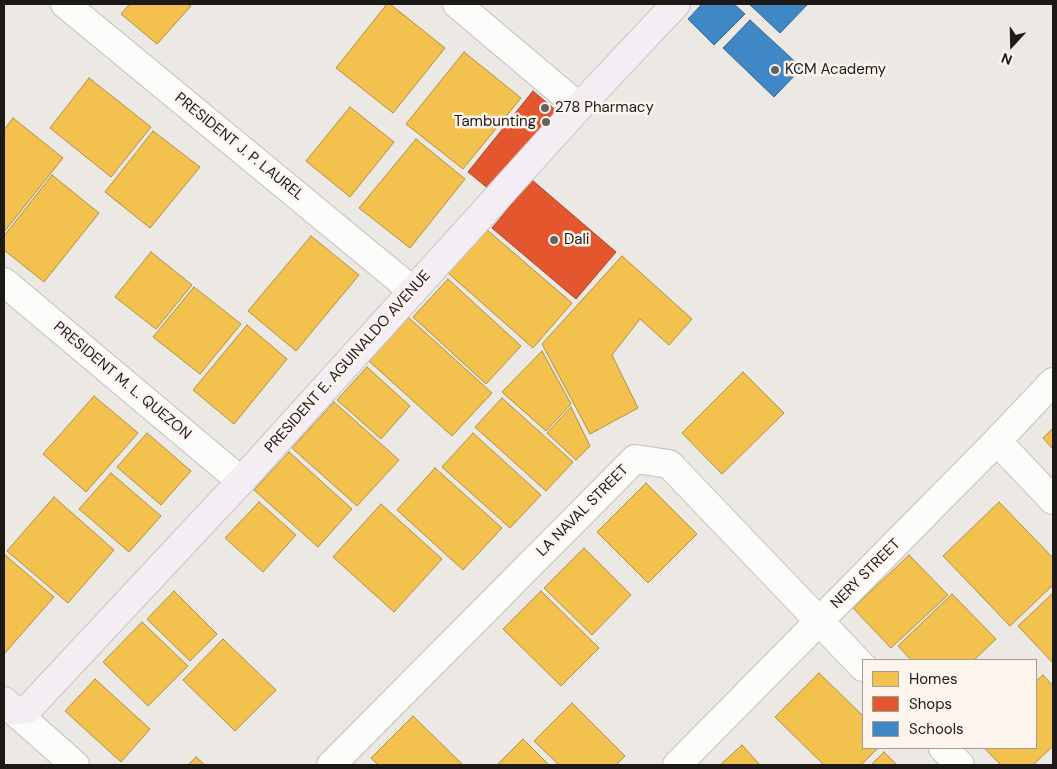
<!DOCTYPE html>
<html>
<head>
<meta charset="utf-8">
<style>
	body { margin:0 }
	#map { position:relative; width:1057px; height:769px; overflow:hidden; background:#ece8e4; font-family:"DM Sans",sans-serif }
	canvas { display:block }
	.frame { position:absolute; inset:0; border:5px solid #1c1917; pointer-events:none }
	.legend { position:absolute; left:862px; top:659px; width:175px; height:90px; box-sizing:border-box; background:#fdf4ee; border:1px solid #a39c98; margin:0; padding:6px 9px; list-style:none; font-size:15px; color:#1c1917 }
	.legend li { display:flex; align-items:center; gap:10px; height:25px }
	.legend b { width:25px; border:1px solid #a39c98 }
	.north { position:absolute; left:987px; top:20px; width:50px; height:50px; -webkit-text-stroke:4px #fdf4ee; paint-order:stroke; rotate:201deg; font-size:14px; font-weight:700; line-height:20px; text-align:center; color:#1c1917 }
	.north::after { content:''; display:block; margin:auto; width:18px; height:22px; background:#1c1917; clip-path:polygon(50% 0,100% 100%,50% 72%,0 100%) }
</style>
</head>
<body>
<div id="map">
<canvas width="1057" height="769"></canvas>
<div class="frame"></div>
<ul class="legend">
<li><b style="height:14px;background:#f2c14e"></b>Homes</li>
<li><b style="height:14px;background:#e4572e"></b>Shops</li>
<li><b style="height:14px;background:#3f88c5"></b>Schools</li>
</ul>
<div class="north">N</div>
</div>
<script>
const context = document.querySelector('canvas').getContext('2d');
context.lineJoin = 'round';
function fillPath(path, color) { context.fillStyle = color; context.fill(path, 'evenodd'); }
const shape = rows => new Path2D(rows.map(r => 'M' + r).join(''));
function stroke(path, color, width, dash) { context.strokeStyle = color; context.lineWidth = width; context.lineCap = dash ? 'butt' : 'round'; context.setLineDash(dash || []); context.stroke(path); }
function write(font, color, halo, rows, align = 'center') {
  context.font = font + ' "DM Sans",sans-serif'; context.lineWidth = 5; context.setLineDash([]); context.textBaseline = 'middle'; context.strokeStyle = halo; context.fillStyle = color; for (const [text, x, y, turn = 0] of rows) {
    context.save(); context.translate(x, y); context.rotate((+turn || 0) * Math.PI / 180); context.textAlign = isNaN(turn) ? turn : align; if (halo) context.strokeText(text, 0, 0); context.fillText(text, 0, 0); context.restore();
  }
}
const homes = shape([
	[130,4,188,4,191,6,157,44,121,14,130,4],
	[387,4,390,4,445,48,393,113,336,68,387,4],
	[464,52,521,98,463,169,406,124,464,52],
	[89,78,151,127,111,177,50,128,89,78],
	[350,107,394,142,350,197,306,161,350,107],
	[13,118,63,158,4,232,4,130,13,118],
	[153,131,200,167,150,228,105,192,153,131],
	[416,139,465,179,410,248,359,208,416,139],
	[52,175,99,213,44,282,4,250,4,236,52,175],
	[486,229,572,303,533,348,448,273,486,229],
	[311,236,359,275,296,351,248,311,311,236],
	[151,252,192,285,156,329,115,297,151,252],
	[622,256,692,319,669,345,640,319,612,355,638,408,590,434,542,344,622,256],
	[448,279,521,346,486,384,413,317,448,279],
	[194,287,241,324,200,374,153,337,194,287],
	[408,317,492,393,452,436,369,361,408,317],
	[247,325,287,359,234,424,193,390,247,325],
	[542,351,571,404,546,431,502,392,542,351],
	[367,367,410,406,381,439,337,400,367,367],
	[743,372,784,413,722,474,682,433,743,372],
	[94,396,138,433,86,492,43,454,94,396],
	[502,398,573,462,546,491,475,427,502,398],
	[334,402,399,460,357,506,292,448,334,402],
	[571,407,590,446,576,460,547,433,571,407],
	[1053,428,1053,449,1043,438,1053,428],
	[147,433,191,471,161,505,117,467,147,433],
	[473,433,541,495,510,528,442,467,473,433],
	[289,452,352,509,318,547,254,490,289,452],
	[435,468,502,528,463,570,397,510,435,468],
	[111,473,161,516,129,552,79,509,111,473],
	[646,483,697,534,648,583,597,532,646,483],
	[54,497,114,550,68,603,7,551,54,497],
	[259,502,296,535,263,572,225,538,259,502],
	[999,502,1053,558,1053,585,1010,626,943,556,999,502],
	[381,504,442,559,394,612,333,557,381,504],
	[584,548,631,595,592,635,544,588,584,548],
	[4,554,54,597,4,654,4,554],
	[909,555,948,595,891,648,853,608,909,555],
	[174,591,217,634,190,661,147,619,174,591],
	[541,591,599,648,561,686,503,629,541,591],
	[1053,593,1053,663,1018,626,1053,593],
	[952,594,996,639,974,660,911,660,898,646,952,594],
	[142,622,188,666,148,706,103,662,142,622],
	[223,639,276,690,235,731,183,680,223,639],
	[819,673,863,716,863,748,878,748,861,765,824,765,775,717,819,673],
	[1043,675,1053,686,1053,746,1033,765,1001,765,984,748,1036,748,1036,681,1043,675],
	[95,679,150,729,121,762,65,711,95,679],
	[572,703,625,756,616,765,559,765,534,741,572,703],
	[413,716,463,765,378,765,371,758,413,716],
	[523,739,549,765,497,765,523,739],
	[742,745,760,765,720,765,742,745],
	[884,752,897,765,871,765,884,752],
	[196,757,205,765,188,765,196,757]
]);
const shops = shape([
	[533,91,559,113,495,194,468,172,533,91],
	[532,180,616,252,576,299,492,228,532,180]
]);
const schools = shape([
	[702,4,734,4,745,14,714,45,688,19,702,4],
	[749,4,808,4,780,33,749,4],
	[750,20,802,68,774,97,723,48,750,20]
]);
const minor = shape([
	[65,4,413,291],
	[457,4,579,107],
	[4,282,241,481],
	[997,441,1053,500],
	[14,711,75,765],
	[943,748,960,765],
	[331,765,635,459,669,464,863,667],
	[677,765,997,441,1053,382]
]);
const major = shape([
	[4,701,14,711,28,709,241,481,579,107,676,4]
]);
const markers = [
	[775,70,5,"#65615f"],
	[545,108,5,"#65615f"],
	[546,122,5,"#65615f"],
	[554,240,5,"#65615f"]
];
const poiNames = [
	["KCM Academy",785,70],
	["278 Pharmacy",555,108],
	["Tambunting",536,122,"right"],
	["Dali",564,240]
];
const streetNames = [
	["PRESIDENT J. P. LAUREL",239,147,39],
	["PRESIDENT E. AGUINALDO AVENUE",348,362,-48],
	["PRESIDENT M. L. QUEZON",122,381,40],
	["LA NAVAL STREET",583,511,-45],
	["NERY STREET",866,574,-45]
];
fillPath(homes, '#f2c14e');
stroke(homes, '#b28f3e', 1);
fillPath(shops, '#e4572e');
stroke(shops, '#a84427', 1);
fillPath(schools, '#3f88c5');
stroke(schools, '#346791', 1);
stroke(minor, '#c2bfbc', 30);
stroke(major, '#c6c5c3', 30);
stroke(minor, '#fcfcfb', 28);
stroke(major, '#f4edf3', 28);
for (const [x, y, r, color] of markers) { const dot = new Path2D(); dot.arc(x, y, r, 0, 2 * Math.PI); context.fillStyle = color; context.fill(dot); stroke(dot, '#fdf4ee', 2); }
write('15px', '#1c1917', '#fdf4ee', poiNames, 'left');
write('15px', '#1c1917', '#fdf4ee', streetNames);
</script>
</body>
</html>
